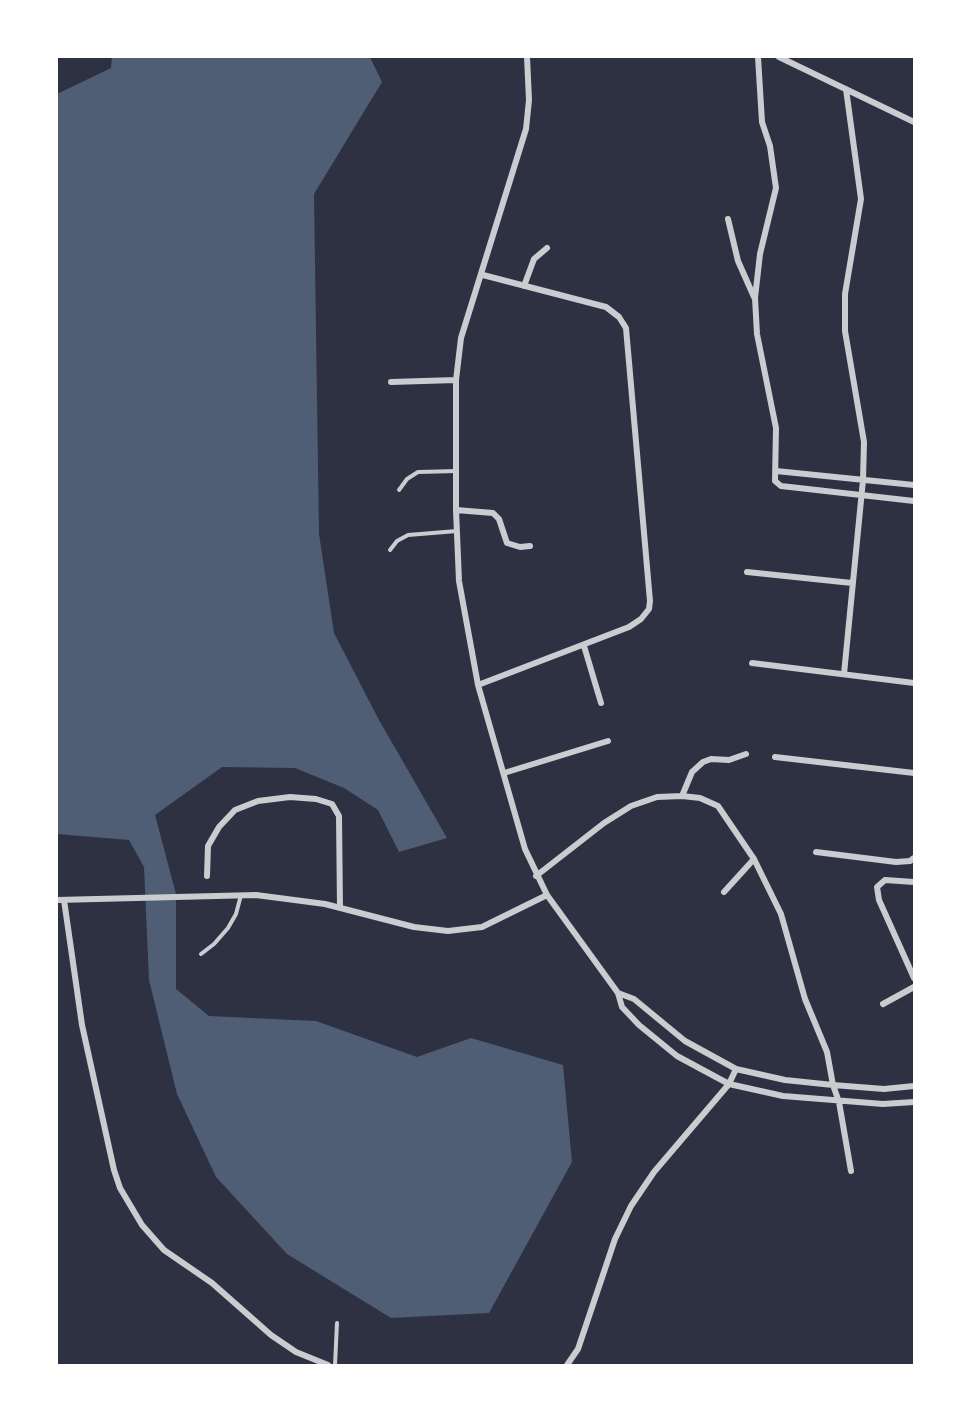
<!DOCTYPE html>
<html>
<head>
<meta charset="utf-8">
<style>
	body { margin:0 }
	#map { position:relative; width:971px; height:1422px; overflow:hidden; background:#2d3142; font-family:Manrope,sans-serif }
	canvas { display:block }
	.frame { position:absolute; inset:0; border:58px solid #fff; pointer-events:none }
</style>
</head>
<body>
<div id="map">
<canvas width="971" height="1422"></canvas>
<div class="frame"></div>
</div>
<script>
const context = document.querySelector('canvas').getContext('2d');
context.lineJoin = 'round';
function fillPath(path, color) { context.fillStyle = color; context.fill(path, 'evenodd'); }
const shape = rows => new Path2D(rows.map(r => 'M' + r).join(''));
function stroke(path, color, width, dash) { context.strokeStyle = color; context.lineWidth = width; context.lineCap = dash ? 'butt' : 'round'; context.setLineDash(dash || []); context.stroke(path); }
const water = shape([
	[112,57,370,57,382,82,314,194,319,534,334,633,379,720,447,838,399,852,378,810,344,788,295,768,222,767,155,815,176,894,176,989,209,1016,316,1021,417,1057,471,1038,563,1065,572,1162,489,1313,391,1318,287,1254,216,1177,177,1094,149,980,144,867,129,840,57,834,57,94,111,68]
]);
const service = shape([
	[399,490,407,479,418,472,457,471],
	[390,550,397,541,408,535,457,531],
	[201,954,214,944,228,928,236,914,241,895],
	[335,1365,337,1323]
]);
const minor = shape([
	[527,57,529,100,526,129,461,338,456,380,456,510,459,581,478,685,525,849,547,895,618,993,622,1007,639,1025,677,1056,729,1084,783,1096,883,1104,914,1102],
	[758,57,762,122,770,146,776,188,760,254,755,298,757,334,776,428,775,481,781,486,914,501],
	[779,57,914,122],
	[728,219,738,261,754,297],
	[524,286,534,259,547,248],
	[391,382,456,380],
	[776,471,914,485],
	[456,510,493,513,499,519,507,543,520,547,530,546],
	[747,572,852,583],
	[584,646,601,703],
	[752,663,914,683],
	[844,674,863,480,864,442,845,331,845,294,861,199,846,89],
	[478,685,629,627,641,619,649,609,650,601,626,328,619,317,606,307,483,275],
	[775,757,914,773],
	[504,773,608,741],
	[682,796,692,772,703,762,711,759,729,760,746,754],
	[816,852,896,862,910,861,914,858],
	[207,876,208,846,219,827,235,810,258,801,290,797,316,799,332,804,339,816,340,908],
	[536,876,604,823,631,806,657,797,682,796,700,798,718,806,754,859,781,914,805,999,827,1052,833,1085,839,1102,851,1171],
	[914,882,885,880,877,887,879,900,914,978],
	[724,892,754,859],
	[57,900,256,895,325,904,414,927,448,931,482,927,547,895],
	[64,900,82,1025,114,1170,120,1188,142,1225,164,1250,212,1283,271,1335,296,1352,328,1365],
	[618,993,634,999,685,1041,736,1069,785,1080,833,1085,884,1089,914,1086],
	[883,1004,914,987],
	[567,1365,578,1349,615,1239,631,1206,654,1172,729,1084,736,1069]
]);
fillPath(water, '#4f5d75');
stroke(service, '#caccd0', 4);
stroke(minor, '#caccd0', 6);
</script>
</body>
</html>
